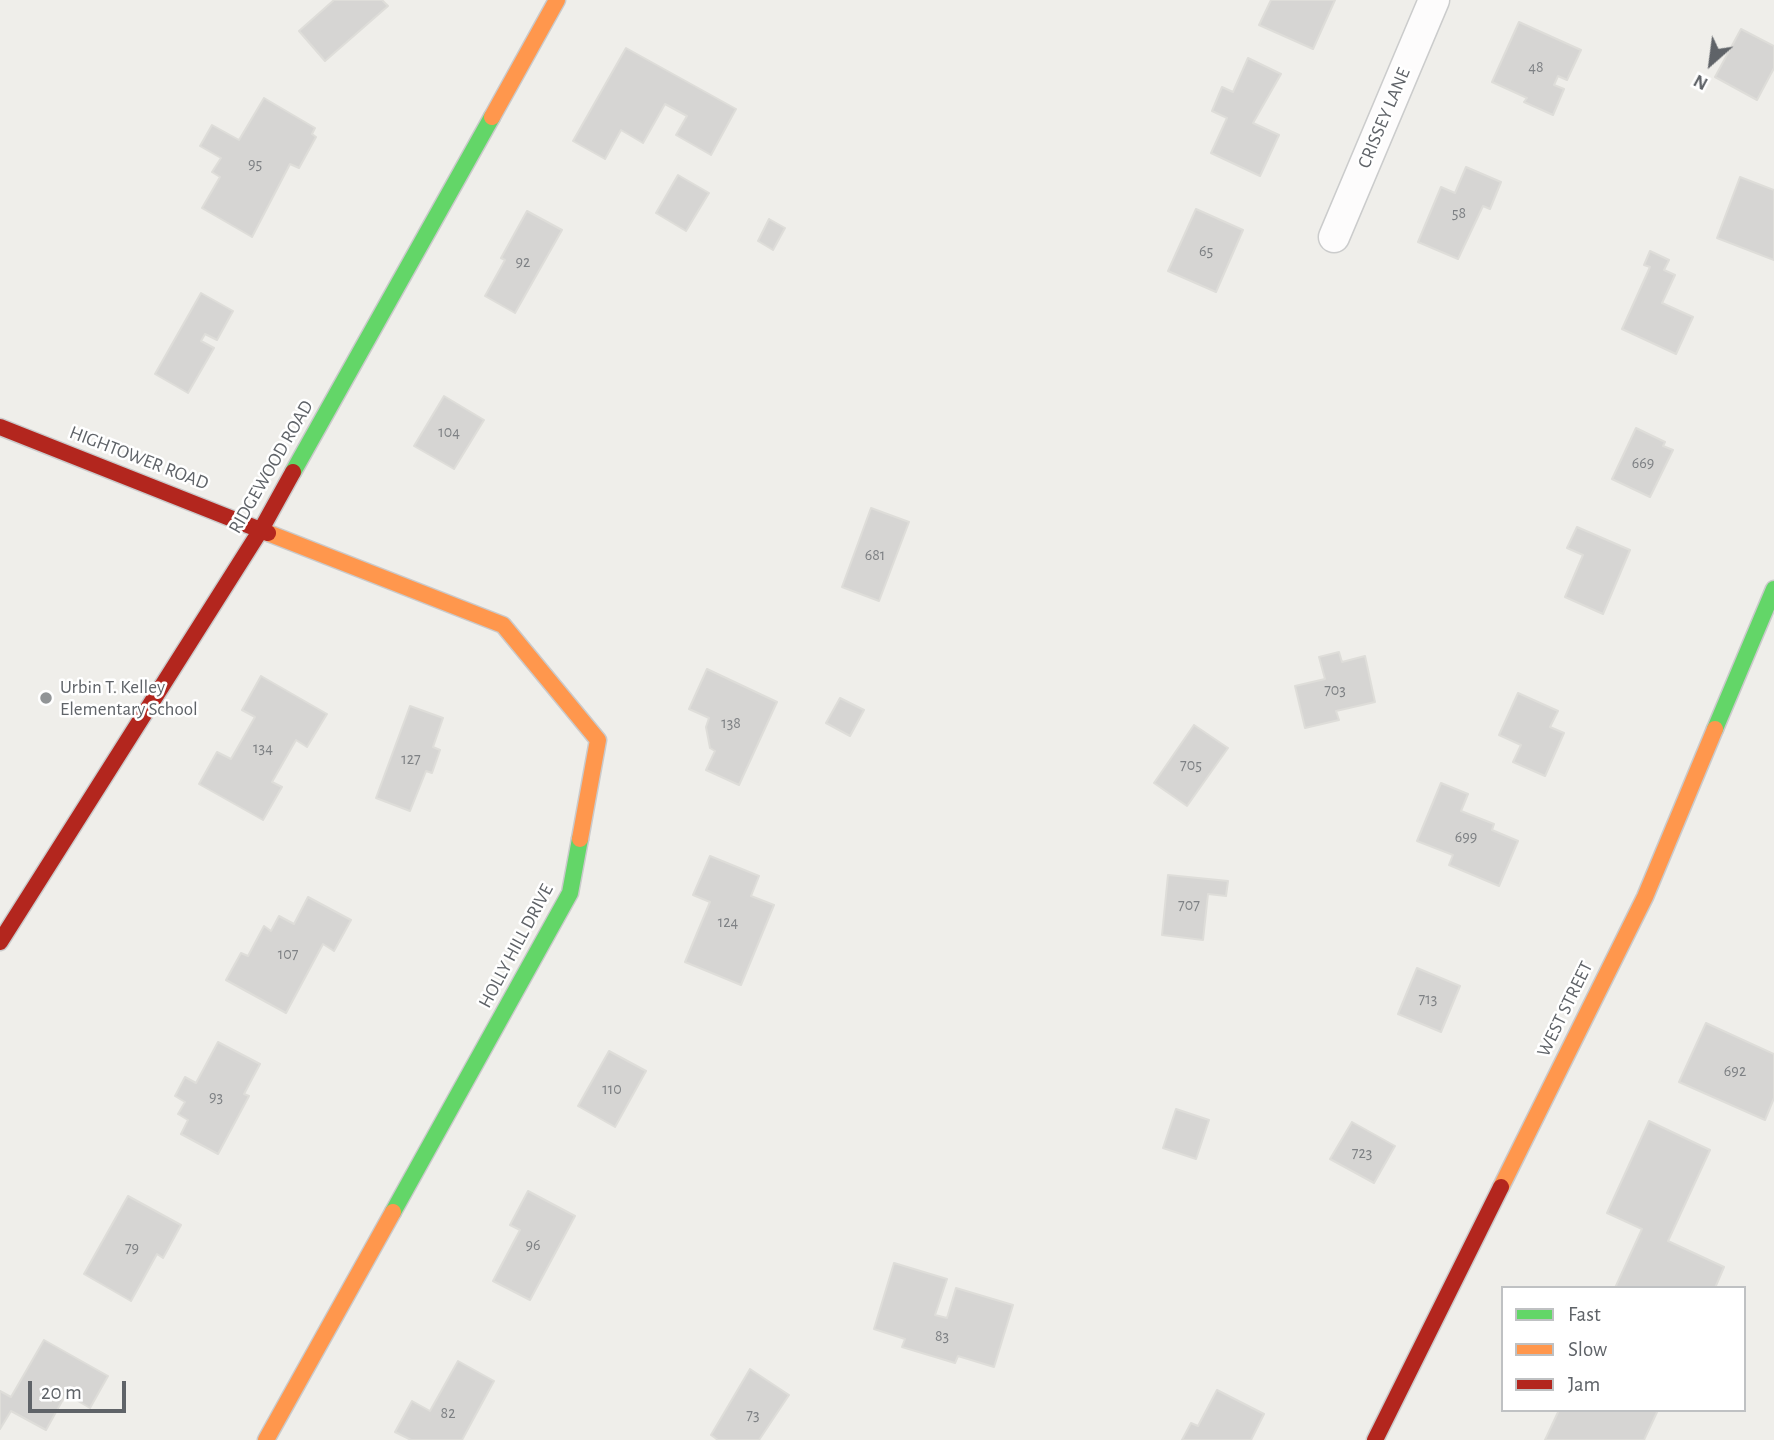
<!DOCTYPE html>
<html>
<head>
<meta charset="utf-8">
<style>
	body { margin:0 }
	#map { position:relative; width:1774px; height:1440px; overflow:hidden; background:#efeeea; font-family:"Alegreya Sans",sans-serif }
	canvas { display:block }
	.legend { position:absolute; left:1501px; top:1286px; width:245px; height:126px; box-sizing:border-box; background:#fff; border:2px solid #bfc1c3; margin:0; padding:9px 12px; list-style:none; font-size:21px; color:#5f6368 }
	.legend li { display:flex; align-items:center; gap:14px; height:35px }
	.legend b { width:35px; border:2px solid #bfc1c3 }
	.north { position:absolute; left:1676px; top:28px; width:70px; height:70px; -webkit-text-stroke:5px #fff; paint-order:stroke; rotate:208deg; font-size:19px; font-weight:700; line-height:28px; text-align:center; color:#5f6368 }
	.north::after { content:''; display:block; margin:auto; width:24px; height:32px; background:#5f6368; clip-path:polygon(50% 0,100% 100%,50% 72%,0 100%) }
	.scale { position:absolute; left:28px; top:1381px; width:98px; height:32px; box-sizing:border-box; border:4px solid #5f6368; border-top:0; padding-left:9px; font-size:21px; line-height:24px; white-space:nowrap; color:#5f6368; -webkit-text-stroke:5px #fff; paint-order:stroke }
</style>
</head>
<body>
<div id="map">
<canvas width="1774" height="1440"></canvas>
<ul class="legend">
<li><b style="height:9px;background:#63d668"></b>Fast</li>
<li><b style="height:9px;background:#ff974d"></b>Slow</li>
<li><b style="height:9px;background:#b3261e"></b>Jam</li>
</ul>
<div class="north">N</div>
<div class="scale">20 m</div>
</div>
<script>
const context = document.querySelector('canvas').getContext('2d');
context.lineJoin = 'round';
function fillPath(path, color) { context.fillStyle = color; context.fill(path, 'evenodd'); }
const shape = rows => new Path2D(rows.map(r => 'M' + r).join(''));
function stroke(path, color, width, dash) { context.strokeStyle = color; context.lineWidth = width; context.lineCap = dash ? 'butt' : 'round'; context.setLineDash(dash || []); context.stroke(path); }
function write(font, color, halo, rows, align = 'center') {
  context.font = font + ' "Alegreya Sans",sans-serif'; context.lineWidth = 5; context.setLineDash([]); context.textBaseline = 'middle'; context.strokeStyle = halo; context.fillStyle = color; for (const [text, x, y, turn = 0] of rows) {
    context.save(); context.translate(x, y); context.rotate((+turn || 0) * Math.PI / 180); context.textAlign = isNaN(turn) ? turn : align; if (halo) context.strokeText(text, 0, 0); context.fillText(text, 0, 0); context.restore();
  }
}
const building = shape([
	[334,0,382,0,388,6,325,61,299,31,334,0],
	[1271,0,1335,0,1313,49,1259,25,1271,0],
	[1519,22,1581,50,1567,80,1558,76,1554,85,1564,89,1553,115,1524,102,1527,98,1492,82,1519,22],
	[1741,29,1774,46,1774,68,1757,100,1715,77,1741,29],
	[626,48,736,109,711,155,676,135,687,116,665,104,643,143,621,130,605,159,573,141,626,48],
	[1248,58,1281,74,1253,123,1279,135,1260,176,1211,153,1227,118,1212,111,1222,87,1233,92,1248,58],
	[264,98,315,128,312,134,316,137,299,168,290,164,252,237,202,208,220,177,212,172,221,158,200,146,212,125,239,140,264,98],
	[1466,167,1501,182,1490,209,1483,206,1458,259,1418,242,1441,187,1455,193,1466,167],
	[678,175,709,193,686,231,656,213,678,175],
	[1740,177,1774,190,1774,260,1717,238,1740,177],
	[1196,209,1243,230,1216,292,1168,271,1196,209],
	[527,211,562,230,515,313,485,296,505,260,501,258,527,211],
	[769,219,785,228,773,250,758,241,769,219],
	[1650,251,1669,260,1664,270,1675,275,1662,303,1693,317,1676,354,1622,329,1650,267,1644,265,1650,251],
	[201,293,233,311,217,340,205,334,201,341,214,348,188,393,155,374,201,293],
	[444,396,484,420,454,469,414,446,444,396],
	[1636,428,1665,442,1663,446,1673,450,1650,497,1612,479,1636,428],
	[871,508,909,522,879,601,842,587,871,508],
	[1577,527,1630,550,1603,614,1565,597,1583,555,1567,548,1577,527],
	[1339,652,1342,662,1365,656,1375,702,1336,711,1339,720,1305,728,1295,686,1325,679,1319,657,1339,652],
	[707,669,777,702,739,785,706,770,715,751,710,748,706,727,709,718,689,709,707,669],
	[261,676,327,714,307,747,296,740,272,782,282,787,263,820,199,784,217,752,231,759,255,717,242,710,261,676],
	[1518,693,1558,711,1550,727,1564,733,1545,776,1513,762,1521,745,1499,735,1518,693],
	[840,698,864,710,850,736,826,723,840,698],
	[410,706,443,718,433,747,440,750,432,773,426,771,410,811,376,798,410,706],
	[1194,725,1228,748,1187,806,1154,783,1194,725],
	[1441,783,1468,794,1461,811,1494,824,1492,830,1518,841,1499,886,1449,865,1453,855,1417,841,1441,783],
	[710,856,759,876,751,896,774,905,741,985,685,962,710,902,693,895,710,856],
	[1168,875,1228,881,1226,896,1208,894,1203,940,1162,935,1168,875],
	[308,897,351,920,334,951,323,944,286,1013,226,980,241,953,248,956,264,926,271,931,279,916,294,924,308,897],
	[1417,968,1460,986,1441,1032,1398,1014,1417,968],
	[1706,1023,1774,1054,1774,1098,1765,1120,1679,1082,1706,1023],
	[218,1042,260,1064,244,1094,249,1096,218,1154,181,1134,188,1120,178,1114,185,1102,175,1096,185,1077,196,1083,218,1042],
	[609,1051,646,1071,615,1127,578,1106,609,1051],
	[1176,1109,1209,1120,1196,1159,1163,1148,1176,1109],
	[1649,1121,1710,1150,1668,1241,1724,1267,1715,1288,1615,1288,1642,1229,1607,1213,1649,1121],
	[1352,1122,1395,1146,1374,1183,1330,1159,1352,1122],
	[528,1191,575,1216,530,1300,493,1281,520,1230,510,1225,528,1191],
	[128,1196,181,1225,163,1258,157,1254,131,1301,84,1274,128,1196],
	[894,1263,947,1279,935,1315,947,1318,956,1288,1013,1305,994,1367,958,1356,955,1363,902,1347,905,1339,874,1329,894,1263],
	[44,1340,108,1376,90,1408,66,1394,46,1430,11,1411,0,1429,0,1391,11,1397,44,1340],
	[458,1361,494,1381,462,1440,411,1440,395,1432,412,1401,430,1411,458,1361],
	[750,1369,789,1395,759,1440,718,1440,711,1435,750,1369],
	[1217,1390,1264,1414,1251,1440,1182,1440,1191,1423,1198,1426,1217,1390],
	[1559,1410,1658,1410,1644,1440,1545,1440,1559,1410]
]);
const street = shape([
	[1334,237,1434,0]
]);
const fast = shape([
	[293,472,492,117],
	[1715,729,1774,589],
	[393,1212,570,893,580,839]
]);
const slow = shape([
	[492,117,557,0],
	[268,533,503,625,598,740,580,839],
	[1501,1187,1645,897,1715,729],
	[266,1440,393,1212]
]);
const jam = shape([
	[0,427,268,533],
	[0,942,262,528,293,472],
	[1375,1440,1501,1187]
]);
const markers = [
	[46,698,7,"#919496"]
];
const numberNames = [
	["48",1536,67],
	["95",255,164],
	["58",1459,213],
	["65",1206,251],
	["92",523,262],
	["104",449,432],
	["669",1643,463],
	["681",875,555],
	["703",1335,690],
	["138",731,723],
	["134",263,748],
	["127",411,759],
	["705",1191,765],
	["699",1466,837],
	["707",1189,905],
	["124",728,922],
	["107",288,954],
	["713",1428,999],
	["692",1735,1071],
	["110",612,1089],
	["93",216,1097],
	["723",1362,1153],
	["96",533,1245],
	["79",132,1248],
	["83",942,1336],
	["82",448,1413],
	["73",753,1415]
];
const streetNames = [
	["CRISSEY LANE",1384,118,-67],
	["HIGHTOWER ROAD",139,458,21],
	["RIDGEWOOD ROAD",271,467,-60],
	["HOLLY HILL DRIVE",516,946,-62],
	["WEST STREET",1565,1009,-64]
];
const poiNames = [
	["Urbin T. Kelley",60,687],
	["Elementary School",60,709]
];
fillPath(building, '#d6d5d3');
stroke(building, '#deddd9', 2);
stroke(street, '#cbcccc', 33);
stroke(fast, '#cacacb', 19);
stroke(slow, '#cacacb', 19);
stroke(jam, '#cacacb', 19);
stroke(street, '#fdfcfc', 30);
stroke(fast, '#63d668', 16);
stroke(slow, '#ff974d', 16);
stroke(jam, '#b3261e', 16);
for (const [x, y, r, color] of markers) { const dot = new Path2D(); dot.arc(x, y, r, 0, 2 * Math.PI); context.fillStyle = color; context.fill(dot); stroke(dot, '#fff', 2.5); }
write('16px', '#7e8184', null, numberNames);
write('19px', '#5f6368', '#fff', streetNames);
write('19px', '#5f6368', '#fff', poiNames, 'left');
</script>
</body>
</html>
